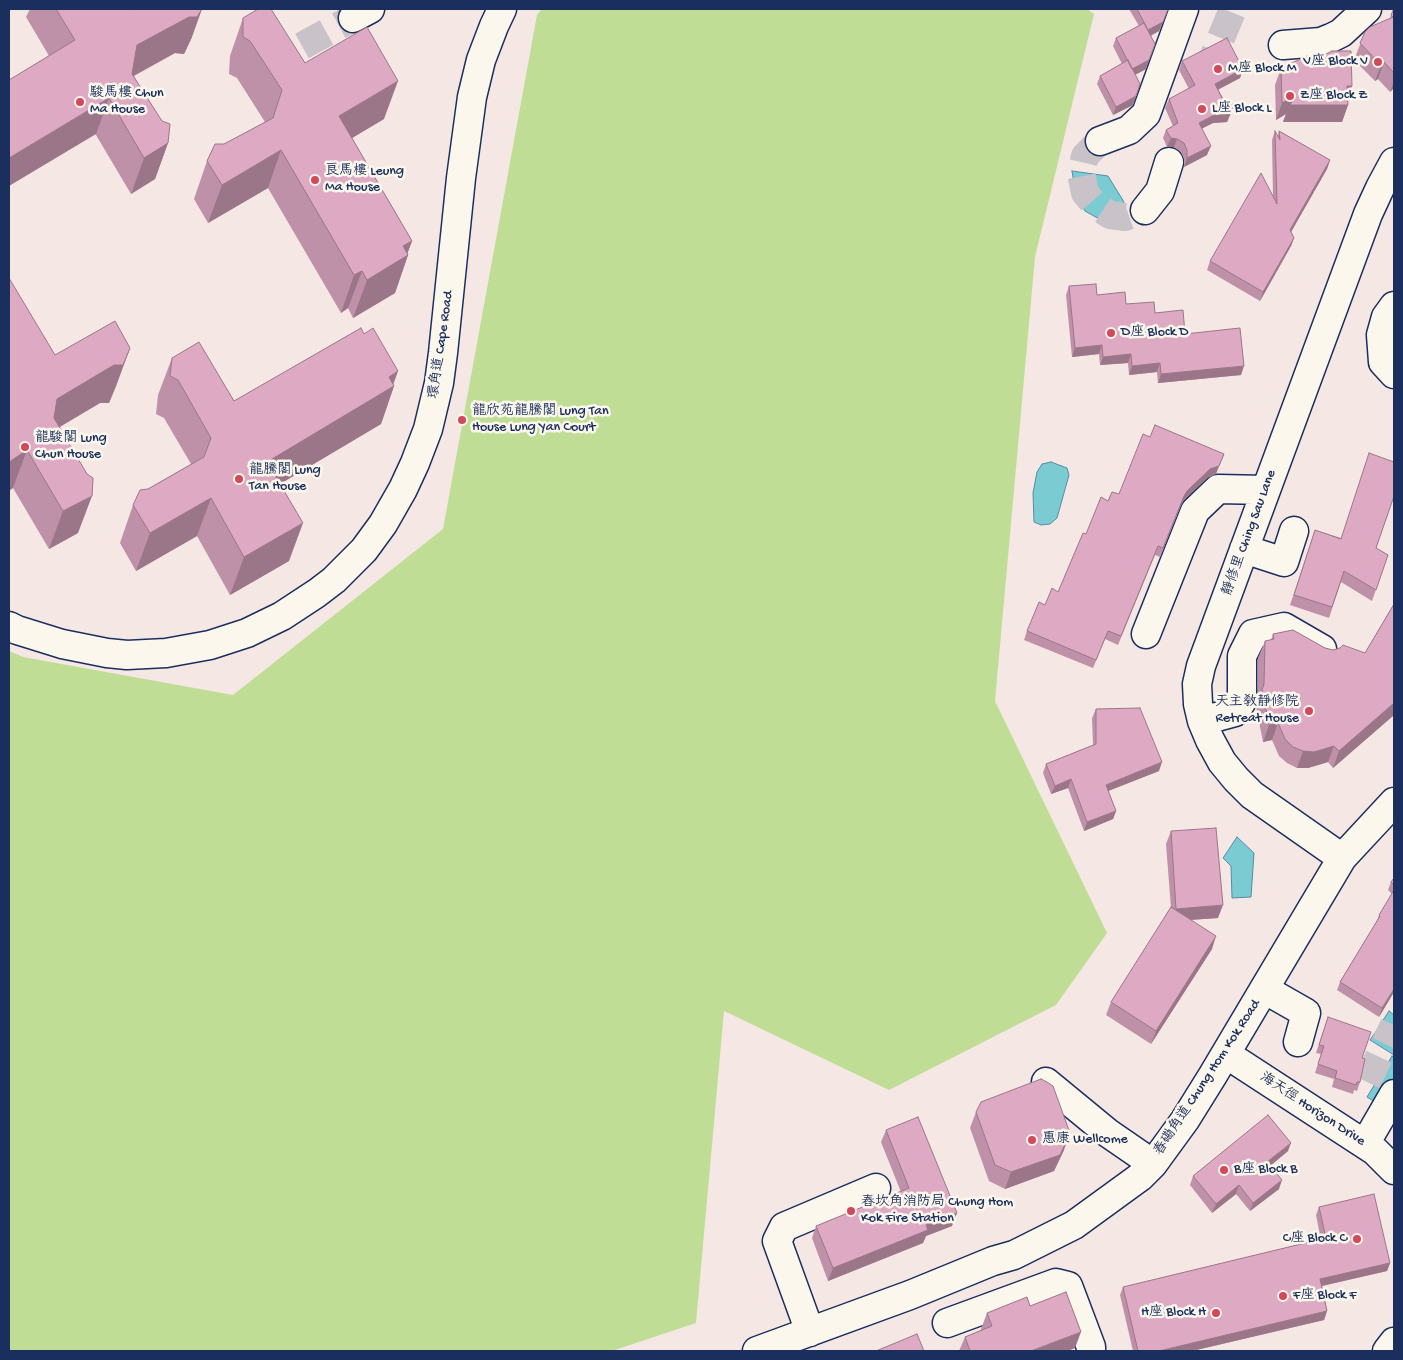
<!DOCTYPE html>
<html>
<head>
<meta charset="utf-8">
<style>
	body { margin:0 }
	#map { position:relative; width:1403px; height:1360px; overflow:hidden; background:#f5e7e4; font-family:"Gochi Hand",sans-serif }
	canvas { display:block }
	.frame { position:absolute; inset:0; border:10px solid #1b2f5e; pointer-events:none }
</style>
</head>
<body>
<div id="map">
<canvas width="1403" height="1360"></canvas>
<div class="frame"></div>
</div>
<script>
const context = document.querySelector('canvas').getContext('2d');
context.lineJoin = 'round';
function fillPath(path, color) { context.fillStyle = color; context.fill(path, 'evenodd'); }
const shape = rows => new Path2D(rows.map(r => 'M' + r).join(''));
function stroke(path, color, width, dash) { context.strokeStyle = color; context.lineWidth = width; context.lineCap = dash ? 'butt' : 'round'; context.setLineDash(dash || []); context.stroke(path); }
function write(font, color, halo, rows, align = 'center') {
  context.font = font + ' "Gochi Hand","LXGW WenKai TC",sans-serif'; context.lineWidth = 5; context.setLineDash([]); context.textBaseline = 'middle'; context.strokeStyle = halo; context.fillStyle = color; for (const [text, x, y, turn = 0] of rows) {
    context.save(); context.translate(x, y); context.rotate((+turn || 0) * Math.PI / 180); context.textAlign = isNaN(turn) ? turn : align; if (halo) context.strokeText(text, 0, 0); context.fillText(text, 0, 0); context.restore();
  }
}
const green = shape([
	[542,9,1087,9,1094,14,1035,257,995,701,1107,933,1056,1005,889,1090,724,1011,696,1323,612,1351,9,1351,9,651,23,657,233,695,443,529,537,15]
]);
const water = shape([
	[1072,171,1108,176,1124,202,1116,224,1101,220,1085,211,1076,195,1072,171],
	[1051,462,1067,468,1069,475,1057,518,1050,524,1041,525,1034,522,1033,493,1037,472,1042,464,1051,462],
	[1237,837,1254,853,1251,897,1232,898,1231,866,1223,858,1237,837],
	[1389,1011,1394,1015,1394,1039,1390,1037,1393,1032,1380,1025,1389,1011],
	[1377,1030,1394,1040,1394,1055,1370,1040,1377,1030],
	[1392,1056,1394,1058,1394,1078,1378,1104,1367,1097,1392,1056]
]);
const minorTunnel = shape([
	[302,46,353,18],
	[1205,77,1233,9],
	[1100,141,1085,156,1081,173,1085,193,1096,206,1110,215,1125,217,1145,210],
	[1367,1082,1394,1025]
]);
const minor = shape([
	[353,18,370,9],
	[1283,45,1321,42,1331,38,1341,33,1367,9],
	[1100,141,1129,130,1146,114,1184,9],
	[1145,210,1160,191,1169,162],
	[1394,306,1386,317,1381,335,1383,362,1394,374],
	[1244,549,1284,562,1294,531],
	[9,626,17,630,62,644,107,653,127,655,166,653,210,645,247,633,282,616,317,593,334,580,364,550,383,524,403,489,415,463,428,429,439,383,443,353,461,178,472,97,481,60,494,26,502,9],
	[1146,634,1195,511,1218,489,1266,490],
	[1202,721,1235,712,1242,701,1242,656,1253,634,1284,627,1322,649],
	[1342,858,1252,795,1236,779,1222,762,1210,740,1202,721,1198,704,1197,684,1201,666,1368,214,1380,188,1394,162],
	[1264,989,1306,1013,1298,1042],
	[1226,1054,1375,1151,1394,1170],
	[1046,1082,1108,1133,1153,1164],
	[1365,1144,1394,1094],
	[947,1323,1056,1283,1068,1286,1091,1347,1091,1351],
	[810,1332,777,1241,784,1227,876,1188],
	[757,1351,910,1295,993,1261,1014,1255,1074,1225,1140,1177,1153,1164,1185,1120,1213,1075,1342,858,1394,802],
	[1387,1351,1394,1342]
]);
const wall = shape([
	[30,9,130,9,130,10,192,37,184,54,175,53,134,76,168,143,155,179,131,194,26,17],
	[1129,9,1168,9,1159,31,1151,36,1146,69,1135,75,1133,105,1113,115,1097,84,1100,76,1122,64,1113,46,1116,38,1139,26],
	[1393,9,1394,9,1394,88,1390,92,1378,79,1375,81,1354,60,1365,32,1390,18],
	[243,18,305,63,384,119,352,138,412,241,407,254,408,255,395,293,353,318,348,308,341,313,268,188,208,223,194,199,207,161,224,144,265,122,237,78,229,74,230,56],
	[1182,61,1243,69,1240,78,1218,89,1231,113,1227,122,1213,123,1201,129,1207,155,1184,167,1184,159,1181,152,1174,147,1167,147,1163,138,1166,130,1173,126,1165,108,1169,99,1189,89,1179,70],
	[1281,68,1348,98,1348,105,1342,122,1283,122,1286,114,1276,120,1275,85],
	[1275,131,1278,136,1279,131,1330,160,1327,169,1291,232,1294,238,1291,246,1260,301,1207,270,1210,261,1273,197,1272,140],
	[1069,286,1155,313,1185,334,1241,375,1158,383,1157,372,1129,375,1128,363,1100,365,1099,354,1072,357,1066,295],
	[19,296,55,355,130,348,116,386,109,403,100,403,59,427,78,533,49,549,13,488],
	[364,334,398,371,393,385,394,386,381,424,280,484,289,561,230,595,197,536,136,571,120,543,133,505,148,489,191,464,164,418,156,414,158,395,172,358,234,401],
	[1394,462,1394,499,1393,499,1376,548,1388,555,1372,601,1341,582,1329,618,1290,605,1315,530,1341,538],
	[1216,474,1207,478,1184,500,1181,505,1160,557,1155,555,1118,645,1105,639,1093,668,1024,640,1027,631,1045,605,1058,592,1086,534,1108,501,1119,494],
	[1394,604,1394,715,1333,768,1328,762,1308,768,1297,768,1287,763,1279,756,1272,740,1263,742,1256,707,1258,701,1258,658,1265,641,1271,640,1273,634,1333,650,1365,653],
	[1096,709,1159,771,1108,791,1116,811,1113,819,1084,831,1068,788,1051,794,1043,773,1046,764,1093,745,1092,718],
	[1171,831,1218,918,1191,920,1212,949,1151,1044,1106,1015,1111,1002,1171,908,1166,844],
	[1394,878,1394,992,1379,1017,1337,990,1340,982,1377,921,1379,915,1392,894,1388,890,1391,882],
	[1328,1017,1362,1058,1360,1082,1357,1091,1354,1090,1353,1094,1332,1087,1334,1079,1315,1073,1321,1054,1316,1053],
	[976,1112,1064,1150,1054,1171,1005,1189,989,1181,970,1128],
	[886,1130,952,1226,926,1236,923,1243,828,1281,812,1238,816,1226,901,1192,881,1142],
	[1288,1151,1270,1166,1279,1189,1250,1211,1236,1194,1212,1213,1190,1185,1193,1176],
	[1319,1207,1390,1263,1387,1271,1322,1286,1327,1311,1324,1320,1192,1351,1133,1351,1120,1295,1123,1287,1321,1240,1316,1215],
	[1030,1306,1075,1348,1067,1351,959,1351,965,1337,981,1330,981,1329,987,1313]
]);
const shadedWall = shape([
	[202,9,192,37,184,54,175,53,124,81,137,45],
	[1163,22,1159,31,1145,38,1148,30],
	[1149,60,1146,69,1129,78,1132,69],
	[1384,62,1378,79,1375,81,1381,65],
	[1243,69,1240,78,1212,93,1215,84],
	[398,81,384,119,325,154,339,116],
	[1394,81,1394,88,1390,92],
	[1347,86,1352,86,1346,103],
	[1136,96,1133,105,1113,115,1116,107],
	[1295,96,1348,105,1342,122,1283,122,1286,114,1276,120,1282,103],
	[109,98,96,134,9,186,9,158],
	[1234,105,1227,122,1213,123,1195,132,1199,123],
	[1171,138,1177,139,1174,147,1167,147],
	[168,143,155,179,131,194,144,158],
	[1211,146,1207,155,1184,167,1187,158],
	[281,150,268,188,208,223,222,185],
	[1330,160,1327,169,1287,239,1290,230],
	[1294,238,1291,246,1260,301,1263,292],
	[412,241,406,257,408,255,395,293,353,318,367,280,403,246],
	[362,271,348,308,341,313,354,275],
	[1102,345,1099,354,1072,357,1075,348],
	[130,348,116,386,109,403,100,403,43,437,57,399],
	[1131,354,1128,363,1100,365,1103,357],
	[1160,363,1157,372,1129,375,1132,366],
	[1244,366,1241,375,1158,383,1161,374],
	[398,371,392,387,394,386,381,424,253,500,267,462,389,377],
	[27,450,13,488,9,491,9,462],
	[1224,454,1216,474,1207,478,1184,500,1181,505,1160,557,1184,496,1187,491],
	[92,496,78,533,49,549,63,511],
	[211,498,197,536,136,571,150,533],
	[303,523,289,561,230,595,244,557],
	[1394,703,1394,715,1333,768,1339,751],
	[1278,723,1272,740,1263,742,1269,725],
	[1334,746,1328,762,1308,768,1297,768,1303,751],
	[1162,762,1159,771,1103,793,1106,785],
	[1071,779,1068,788,1051,794,1055,786],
	[1116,811,1113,819,1084,831,1087,822],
	[1223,905,1218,918,1172,921,1176,909],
	[1216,936,1212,949,1151,1044,1156,1031],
	[1394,989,1394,992,1379,1017,1382,1008],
	[1070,1133,1064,1150,1054,1171,1005,1189,1011,1172],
	[1291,1143,1288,1151,1264,1171,1267,1162],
	[1282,1180,1279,1189,1250,1211,1253,1203],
	[1239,1185,1236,1194,1212,1213,1216,1204],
	[957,1213,952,1226,926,1236,923,1243,828,1281,833,1268,926,1225],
	[1390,1263,1387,1271,1317,1287,1320,1279],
	[1327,1311,1324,1320,1192,1351,1159,1351],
	[1081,1332,1075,1348,1067,1351,1031,1351]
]);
const building = shape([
	[56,9,130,9,130,10,132,9,202,9,197,17,189,17,137,45,132,74,162,121,170,124,168,143,144,158,109,98,9,158,9,80,75,40,56,9],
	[258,9,271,9,305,63,367,27,398,81,339,116,412,241,403,246,408,255,367,280,362,271,354,275,281,150,222,185,207,161,215,144,224,144,273,118,282,90,250,41,243,37,243,18,258,9],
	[1137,9,1168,9,1163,22,1148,30,1137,9],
	[1394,9,1394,73,1384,62,1381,65,1360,43,1365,32,1370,27,1393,17,1391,15,1394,9],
	[1144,23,1155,44,1149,60,1132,69,1116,38,1144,23],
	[1227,38,1243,69,1215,84,1222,98,1234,105,1227,108,1230,114,1216,114,1199,123,1211,146,1187,158,1187,150,1184,143,1177,139,1171,138,1166,130,1178,123,1169,99,1195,85,1182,61,1227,38],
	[1332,51,1351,51,1352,86,1347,86,1348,105,1290,105,1295,96,1282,103,1281,68,1307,56,1322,56,1332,51],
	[1128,60,1140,84,1136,96,1116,107,1100,76,1128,60],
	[1275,131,1280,140,1279,131,1330,160,1290,230,1294,238,1263,292,1210,261,1261,173,1277,204,1275,131],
	[9,278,55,355,115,321,130,348,123,365,114,365,57,399,54,418,87,474,93,478,92,496,63,511,27,450,9,462,9,278],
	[1096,284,1097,295,1125,292,1126,304,1154,302,1155,313,1183,310,1185,334,1240,328,1244,366,1161,374,1160,363,1132,366,1131,354,1103,357,1102,345,1075,348,1069,286,1096,284],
	[361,328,364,334,373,328,398,371,389,377,394,386,267,462,303,523,244,557,211,498,150,533,133,505,140,490,148,489,204,457,211,438,178,380,170,376,172,358,199,342,234,401,361,328],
	[1155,425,1224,454,1219,466,1210,469,1187,491,1184,496,1163,548,1158,546,1121,636,1108,631,1096,660,1027,631,1039,602,1045,605,1052,588,1058,592,1083,533,1086,534,1101,497,1108,501,1112,492,1119,494,1143,434,1150,437,1155,425],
	[1369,453,1394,462,1394,496,1376,548,1388,555,1376,590,1344,571,1332,607,1294,595,1315,530,1341,539,1369,453],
	[1394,604,1394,703,1339,751,1334,746,1314,752,1303,751,1293,747,1285,739,1278,723,1269,725,1262,690,1264,684,1265,641,1274,639,1273,634,1293,630,1325,648,1333,650,1340,648,1343,645,1365,653,1394,604],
	[1140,708,1162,762,1106,785,1116,811,1087,822,1071,779,1055,786,1046,764,1096,744,1096,709,1140,708],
	[1216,828,1223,905,1176,909,1171,831,1216,828],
	[1394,878,1394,885,1391,882,1394,878],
	[1394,890,1394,989,1382,1008,1340,982,1380,916,1379,915,1394,890],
	[1171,907,1216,936,1156,1031,1111,1002,1171,907],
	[1328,1017,1371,1032,1362,1058,1365,1059,1360,1082,1357,1082,1356,1085,1335,1078,1337,1071,1318,1064,1324,1046,1319,1045,1328,1017],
	[1041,1079,1047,1082,1053,1086,1070,1133,1060,1155,1011,1172,995,1165,976,1112,981,1102,1041,1079],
	[1268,1115,1291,1143,1267,1162,1282,1180,1253,1203,1239,1185,1216,1204,1193,1176,1268,1115],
	[918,1117,957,1213,926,1225,928,1230,833,1268,816,1226,909,1188,886,1130,918,1117],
	[1374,1194,1390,1263,1320,1279,1327,1311,1159,1351,1138,1351,1123,1287,1326,1238,1319,1207,1374,1194],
	[1066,1292,1081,1332,1031,1351,970,1351,965,1337,992,1326,987,1313,1027,1297,1030,1306,1066,1292],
	[917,1334,924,1351,876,1351,917,1334]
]);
const markers = [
	[1378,62,5,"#d1495b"],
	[1218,69,5,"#d1495b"],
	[1290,96,5,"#d1495b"],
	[80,102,5,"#d1495b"],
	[1202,109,5,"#d1495b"],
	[315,180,5,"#d1495b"],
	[1111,333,5,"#d1495b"],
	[462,420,5,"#d1495b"],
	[25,447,5,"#d1495b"],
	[239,479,5,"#d1495b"],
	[1309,711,5,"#d1495b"],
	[1032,1140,5,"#d1495b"],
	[1224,1170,5,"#d1495b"],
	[851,1211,5,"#d1495b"],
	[1357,1239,5,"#d1495b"],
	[1283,1296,5,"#d1495b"],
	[1216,1313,5,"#d1495b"]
];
const poiNames = [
	["V座 Block V",1368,62,"right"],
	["M座 Block M",1228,69],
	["駿馬樓 Chun",90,94],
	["Ma House",90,110],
	["Z座 Block Z",1300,96],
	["L座 Block L",1212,109],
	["良馬樓 Leung",325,172],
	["Ma House",325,188],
	["D座 Block D",1121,333],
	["龍欣苑龍騰閣 Lung Tan",472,412],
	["House Lung Yan Court",472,428],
	["龍駿閣 Lung",35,439],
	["Chun House",35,455],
	["龍騰閣 Lung",249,471],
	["Tan House",249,487],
	["天主教靜修院",1299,703,"right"],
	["Retreat House",1299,719,"right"],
	["惠康 Wellcome",1042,1140],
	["B座 Block B",1234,1170],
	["舂坎角消防局 Chung Hom",861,1203],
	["Kok Fire Station",861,1219],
	["C座 Block C",1347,1239,"right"],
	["F座 Block F",1293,1296],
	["H座 Block H",1206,1313,"right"]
];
const streetNames = [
	["環角道 Cape Road",442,345,-82],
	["靜修里 Ching Sau Lane",1250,533,-70],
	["舂磡角道 Chung Hom Kok Road",1208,1078,-57],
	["海天徑 Horizon Drive",1312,1110,33]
];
fillPath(green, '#c0dd95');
fillPath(water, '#7acbd2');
stroke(water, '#548da4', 1);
stroke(minorTunnel, '#c9c2c9', 28, [28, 14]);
stroke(minor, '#1b2f5e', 31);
stroke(minor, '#fbf7ec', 28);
fillPath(wall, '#bf91a8');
fillPath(shadedWall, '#9b7688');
fillPath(building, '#dea9c3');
stroke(building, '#9b7688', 1);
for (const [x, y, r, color] of markers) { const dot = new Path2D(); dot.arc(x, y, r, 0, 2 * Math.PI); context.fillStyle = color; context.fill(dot); stroke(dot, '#fbf7ec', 2); }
write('14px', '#1b2f5e', '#fbf7ec', poiNames, 'left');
write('14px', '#1b2f5e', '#fbf7ec', streetNames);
</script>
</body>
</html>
